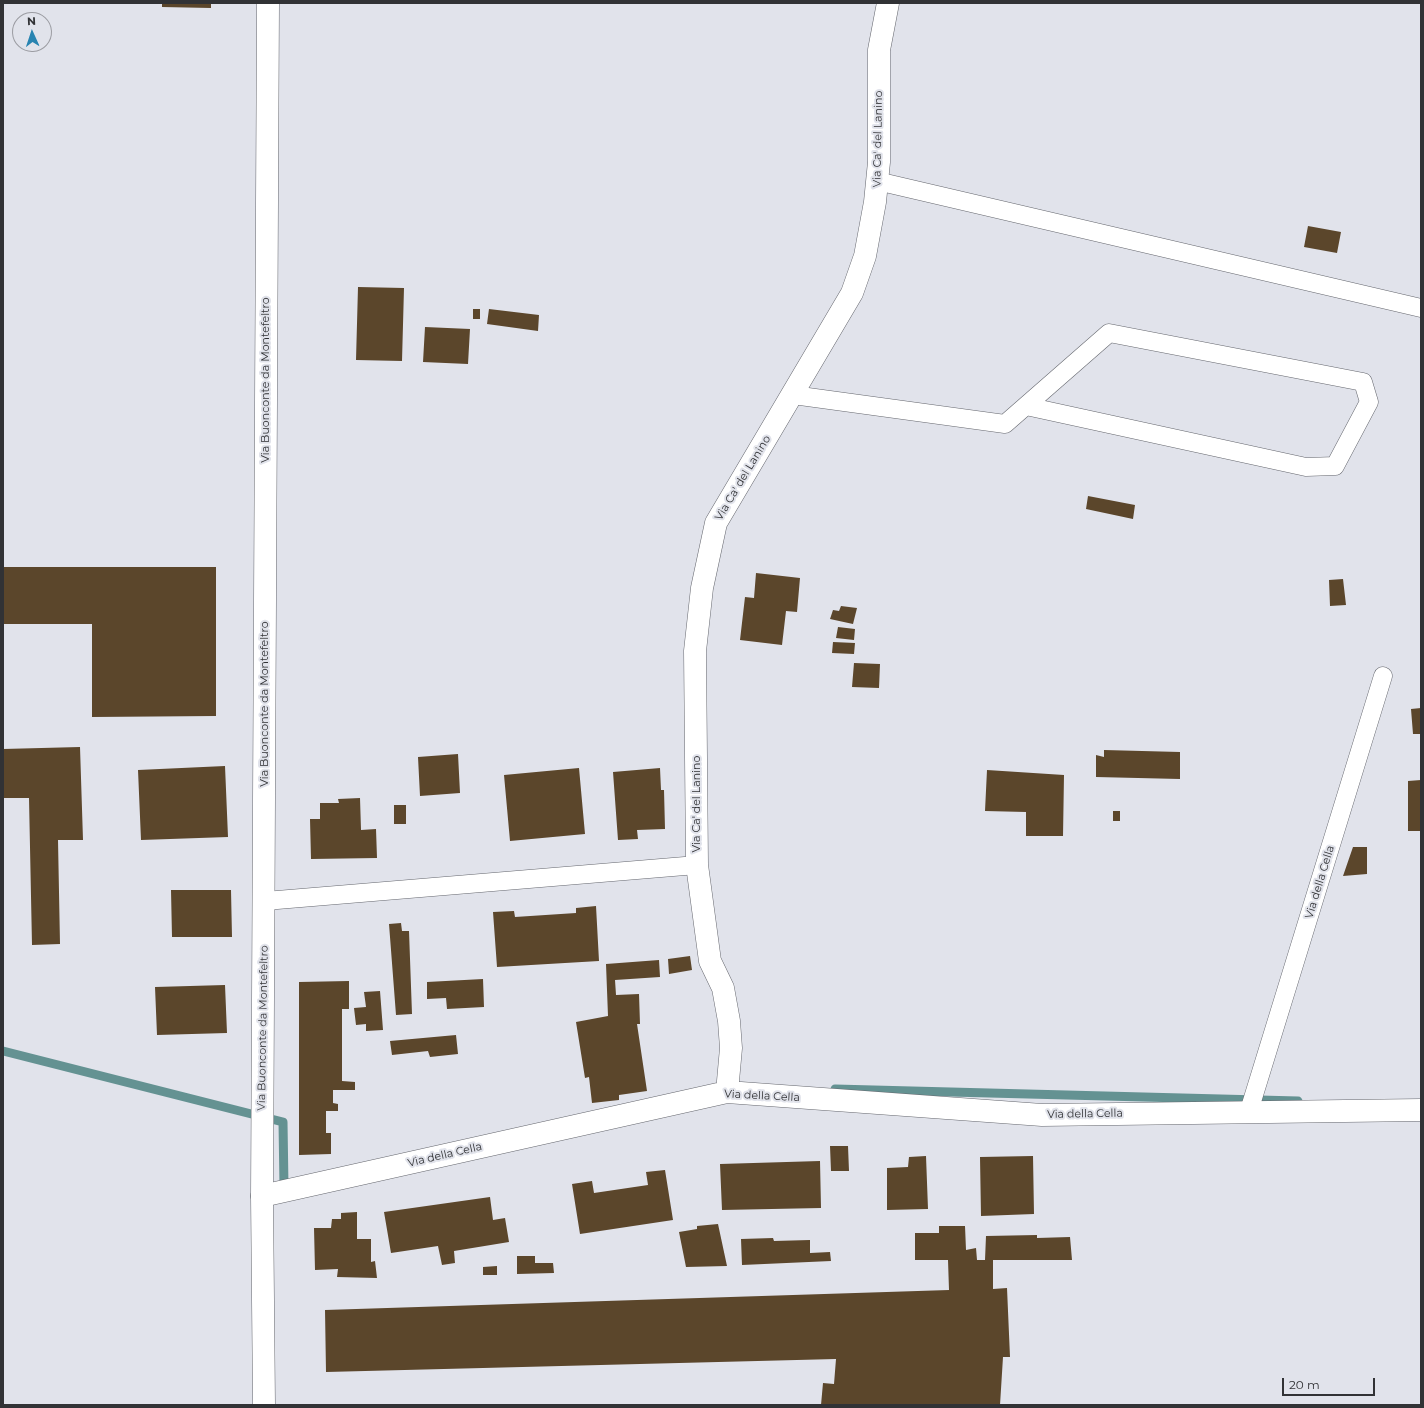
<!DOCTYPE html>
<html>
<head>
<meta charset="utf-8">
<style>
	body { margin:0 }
	#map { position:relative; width:1424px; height:1408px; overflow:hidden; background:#e1e3eb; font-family:Montserrat,sans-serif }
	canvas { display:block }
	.frame { position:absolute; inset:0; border:4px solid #313235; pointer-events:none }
	.north { position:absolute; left:12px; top:12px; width:40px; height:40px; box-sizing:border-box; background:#e1e3eb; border:1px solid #9b9ca2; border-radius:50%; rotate:357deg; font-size:11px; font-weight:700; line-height:16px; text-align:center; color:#313235 }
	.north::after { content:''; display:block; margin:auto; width:14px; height:18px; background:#2884b1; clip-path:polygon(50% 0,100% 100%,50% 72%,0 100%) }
	.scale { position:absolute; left:1282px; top:1378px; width:93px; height:18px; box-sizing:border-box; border:2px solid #313235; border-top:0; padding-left:5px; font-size:12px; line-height:14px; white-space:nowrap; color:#313235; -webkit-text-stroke:3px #e1e3eb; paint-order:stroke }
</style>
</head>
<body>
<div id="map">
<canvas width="1424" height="1408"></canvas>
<div class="frame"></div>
<div class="north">N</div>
<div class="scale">20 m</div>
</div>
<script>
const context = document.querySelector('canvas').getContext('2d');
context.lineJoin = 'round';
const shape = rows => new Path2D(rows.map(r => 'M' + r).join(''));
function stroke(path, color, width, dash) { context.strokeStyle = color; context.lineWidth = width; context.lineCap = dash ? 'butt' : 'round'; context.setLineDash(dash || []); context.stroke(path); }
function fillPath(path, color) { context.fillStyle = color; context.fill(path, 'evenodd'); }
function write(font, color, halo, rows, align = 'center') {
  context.font = font + ' Montserrat,sans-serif'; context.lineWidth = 4; context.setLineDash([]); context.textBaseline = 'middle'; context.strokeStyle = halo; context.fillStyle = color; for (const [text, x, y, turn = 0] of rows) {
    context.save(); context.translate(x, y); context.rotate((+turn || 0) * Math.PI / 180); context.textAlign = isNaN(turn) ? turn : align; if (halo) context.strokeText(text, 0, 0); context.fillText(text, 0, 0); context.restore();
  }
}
const stream = shape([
	[3,1051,283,1122,284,1187,289,1186],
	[835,1089,1298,1101]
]);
const building = shape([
	[162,3,211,3,211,8,162,7],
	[1308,226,1341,232,1337,253,1304,247],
	[358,287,404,288,402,361,356,360],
	[473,309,480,309,480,319,473,319],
	[489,309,539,315,538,331,487,324],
	[425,327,470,329,468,364,423,362],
	[1088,496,1135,505,1133,519,1086,509],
	[3,567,216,567,216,716,92,717,92,624,3,624],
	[756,573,800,578,797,612,786,611,782,645,740,640,745,597,754,598],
	[1343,579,1346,605,1330,606,1329,580],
	[841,606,857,608,853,624,830,619,833,610,839,611],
	[838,627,855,629,854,640,836,638],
	[833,642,855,643,854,654,832,653],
	[854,663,880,664,879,688,852,687],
	[1421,708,1421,734,1413,734,1411,709],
	[80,747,83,840,58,840,60,944,32,945,29,798,3,798,3,749],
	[1104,750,1180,752,1180,779,1096,777,1096,755,1104,757],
	[458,754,460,793,420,796,418,757],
	[225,766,228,837,141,840,138,770],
	[579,768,585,834,510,841,504,775],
	[660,768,661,790,664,790,665,829,637,830,638,839,618,840,613,772],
	[987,770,1064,775,1063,836,1026,836,1026,812,985,811],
	[1421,780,1421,831,1408,831,1408,781],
	[360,798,361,830,376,829,377,858,311,859,310,819,320,819,320,803,339,803,338,799],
	[394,805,406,805,406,824,394,824],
	[1113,811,1120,811,1120,821,1113,821],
	[1353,847,1367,847,1367,874,1343,876],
	[171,890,231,890,232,937,172,937],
	[596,906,599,961,497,967,493,912,514,911,515,917,576,913,576,908],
	[401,923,402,931,409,931,412,1014,396,1015,389,924],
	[690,956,692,970,669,974,668,959],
	[659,960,660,977,615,980,616,995,639,994,640,1024,637,1024,647,1091,619,1095,619,1100,592,1103,589,1077,585,1078,576,1022,608,1016,606,964],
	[483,979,484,1007,447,1009,446,998,427,999,427,982],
	[349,981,349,1009,342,1009,342,1081,355,1082,355,1090,333,1090,333,1103,338,1104,338,1111,326,1111,326,1133,331,1133,331,1154,299,1155,299,982],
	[225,985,227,1033,157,1035,155,987],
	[380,991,383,1030,366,1031,366,1024,356,1025,354,1008,366,1007,364,992],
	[456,1035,458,1054,430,1057,428,1051,392,1055,390,1041],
	[830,1146,848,1146,849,1171,831,1171],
	[926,1156,928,1209,887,1210,887,1168,908,1167,909,1157],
	[1033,1156,1034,1214,981,1216,980,1157],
	[820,1161,821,1208,722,1210,720,1164],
	[665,1170,673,1220,580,1234,572,1184,592,1181,594,1193,648,1185,646,1172],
	[490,1197,493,1220,505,1218,509,1242,454,1251,455,1263,442,1265,438,1246,391,1253,384,1212],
	[357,1212,357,1239,371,1239,371,1262,375,1261,377,1278,337,1277,338,1269,315,1270,314,1228,331,1228,332,1219,341,1219,341,1213],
	[718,1224,727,1266,686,1267,679,1232,697,1229,697,1226],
	[939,1226,965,1226,966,1250,976,1248,977,1260,985,1260,986,1236,1037,1235,1037,1238,1070,1237,1072,1260,993,1260,993,1289,1007,1288,1010,1357,1003,1357,1000,1405,821,1405,823,1383,834,1384,836,1359,326,1372,325,1310,949,1290,948,1260,915,1260,915,1233,939,1233],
	[773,1238,774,1241,810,1240,810,1253,830,1252,831,1261,742,1265,741,1239],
	[517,1256,535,1256,535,1263,553,1263,554,1273,517,1274],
	[497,1266,497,1275,483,1275,483,1267]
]);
const service = shape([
	[877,181,1421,308],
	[793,395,1005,424,1109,333,1363,382,1369,402,1335,466,1306,467,1026,406],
	[265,901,697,865],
	[1249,1111,1383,676]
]);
const minor = shape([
	[727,1092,731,1048,729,1021,723,988,710,961,697,865,695,651,702,588,716,523,852,293,865,256,875,202,879,162,879,50,888,3],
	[262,1196,727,1092,1042,1115,1421,1110]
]);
const tertiary = shape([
	[264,1405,262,1196,268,3]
]);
const streetNames = [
	["Via Ca' del Lanino",878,139,-89],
	["Via Buonconte da Montefeltro",266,380,-90],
	["Via Ca' del Lanino",743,478,-59],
	["Via Buonconte da Montefeltro",265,704,-90],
	["Via Ca' del Lanino",697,804,-90],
	["Via della Cella",1320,882,-73],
	["Via Buonconte da Montefeltro",263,1028,-89],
	["Via della Cella",762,1096,3],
	["Via della Cella",1085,1114,-1],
	["Via della Cella",445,1155,-13]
];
stroke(stream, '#649292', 9);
fillPath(building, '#5b462b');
stroke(service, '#65676e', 19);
stroke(minor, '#65676e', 23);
stroke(tertiary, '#65676e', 23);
stroke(service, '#fff', 18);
stroke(minor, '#fff', 22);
stroke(tertiary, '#fff', 22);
write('11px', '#313235', '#e1e3eb', streetNames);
</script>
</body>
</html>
